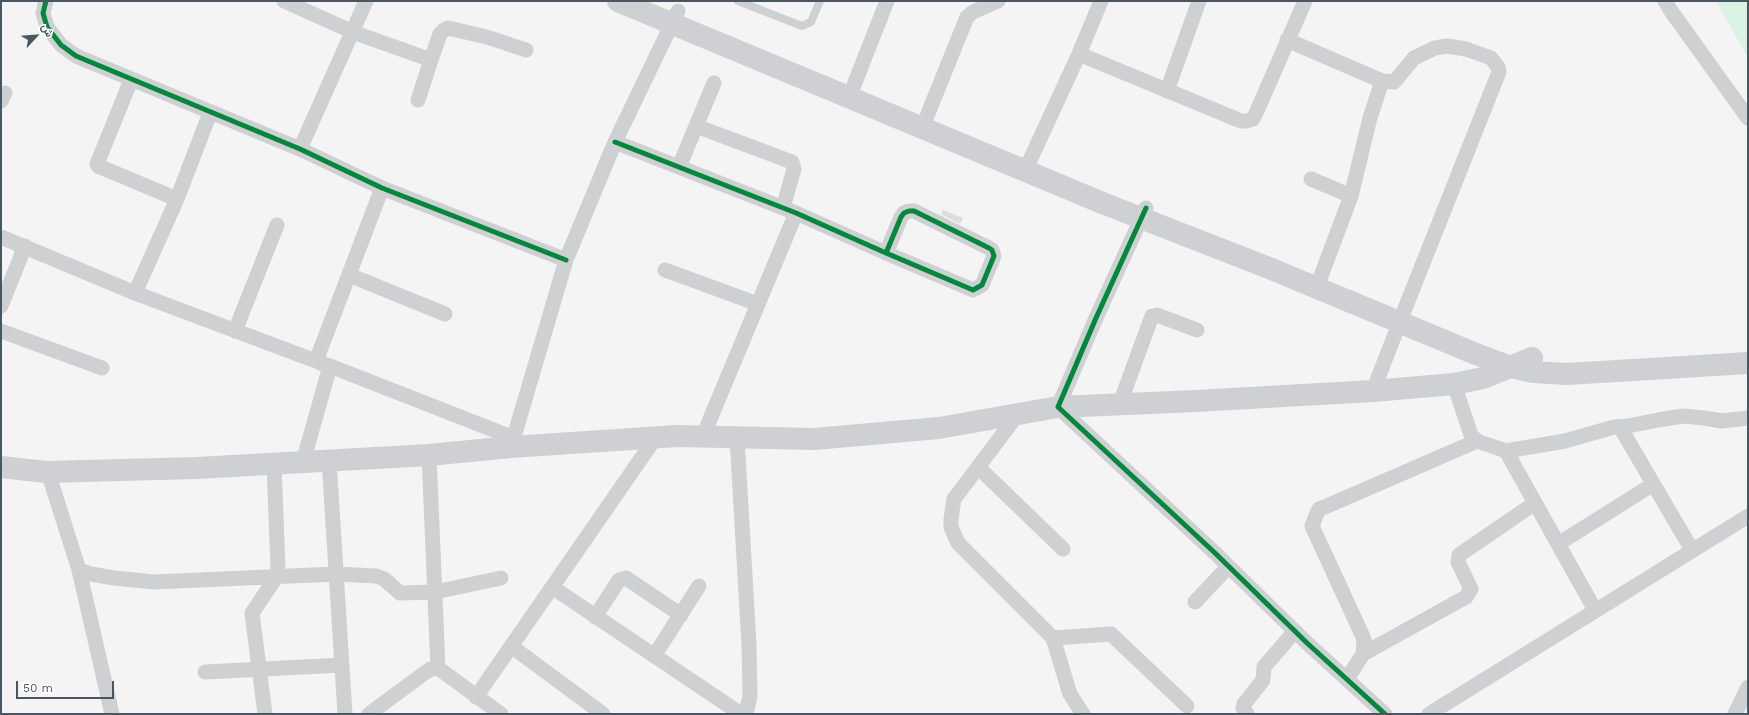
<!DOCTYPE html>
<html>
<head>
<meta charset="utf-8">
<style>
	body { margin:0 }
	#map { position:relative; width:1749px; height:715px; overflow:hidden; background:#f4f4f4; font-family:"Work Sans",Vazirmatn,sans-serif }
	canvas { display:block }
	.frame { position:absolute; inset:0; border:2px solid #4a5661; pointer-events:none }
	.north { position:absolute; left:16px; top:16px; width:40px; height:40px; -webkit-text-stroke:3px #fff; paint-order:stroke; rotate:64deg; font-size:11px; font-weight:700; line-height:16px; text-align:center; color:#4a5661 }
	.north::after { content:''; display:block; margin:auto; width:14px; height:18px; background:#4a5661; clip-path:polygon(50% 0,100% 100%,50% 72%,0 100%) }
	.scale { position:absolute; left:16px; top:681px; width:98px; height:18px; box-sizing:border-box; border:2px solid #4a5661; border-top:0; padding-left:5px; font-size:12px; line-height:14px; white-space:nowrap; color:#4a5661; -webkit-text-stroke:3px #fff; paint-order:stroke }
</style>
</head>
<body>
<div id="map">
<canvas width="1749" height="715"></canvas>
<div class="frame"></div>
<div class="north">ش</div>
<div class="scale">50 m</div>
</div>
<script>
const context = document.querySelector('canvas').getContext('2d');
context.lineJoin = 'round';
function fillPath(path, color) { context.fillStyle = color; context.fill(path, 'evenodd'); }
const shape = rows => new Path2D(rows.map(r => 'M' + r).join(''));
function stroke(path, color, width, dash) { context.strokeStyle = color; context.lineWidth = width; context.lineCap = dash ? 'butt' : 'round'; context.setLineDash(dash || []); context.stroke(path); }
const green = shape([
	[1716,1,1748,1,1748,58]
]);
const building = shape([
	[943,210,963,218,960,224,941,214]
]);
const lane = shape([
	[738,1,802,26,811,22,820,1]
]);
const street = shape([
	[46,1,43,13,47,27,61,45,76,56,300,149,382,188,566,260],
	[284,1,353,32,431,60,440,34,444,30,448,28,487,37,526,50],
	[1665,1,1671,11,1748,118],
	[1287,40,1382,81,1370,118,1351,196,1321,276],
	[1079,54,1241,121,1247,121,1253,119,1257,111,1305,1],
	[131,80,97,164,98,166,177,199],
	[854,85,887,1],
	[1167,91,1199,1],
	[418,100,431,60],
	[1,101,5,93],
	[927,116,967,17,973,12,998,1],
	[696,126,792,162,794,169,783,208],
	[615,142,796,213,886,253,973,290,982,285,994,256,992,250,989,248,914,211,909,211,904,213,901,217,886,253],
	[300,149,366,1],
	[679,167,714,83],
	[1025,171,1079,54,1101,1],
	[1311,179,1351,196],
	[1146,208,1096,318,1058,407,1215,553,1307,643,1385,714],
	[1,237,135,293,316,361,382,188],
	[665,270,758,304],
	[349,275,445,314],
	[135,293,177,199,210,113],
	[1,306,25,246],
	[1,331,102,368],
	[235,331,277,225],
	[330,366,514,438],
	[1454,384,1471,435,1477,441,1506,451,1565,441,1614,427,1628,426,1658,420,1683,416,1704,418,1722,421,1748,418],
	[1373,391,1404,311,1499,72,1498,67,1491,58,1466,49,1447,46,1435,48,1414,58,1394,82,1382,81],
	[1119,406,1152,316,1157,315,1197,330],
	[1018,414,954,499,951,519,951,527,958,543,1053,638,1070,694,1083,714],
	[1620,427,1692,550],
	[703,436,796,213],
	[737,437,749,645,750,696,746,714],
	[511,447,566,260,615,142,678,11],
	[1506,451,1595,610],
	[429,455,438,668],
	[329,460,345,714],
	[303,462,330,366,320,363],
	[978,467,1063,549],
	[48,472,79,570,91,574,114,578,154,582,336,574,376,576,384,579,400,593,435,592,501,578],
	[1558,544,1652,485],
	[79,570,112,714],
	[552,587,741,714],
	[1195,602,1228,567],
	[595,617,619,580,626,578,681,615],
	[1053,638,1111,634,1187,706],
	[511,646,603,714],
	[1363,654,1466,597,1471,589,1458,562,1459,555,1535,503],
	[654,656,699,586],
	[205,672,342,665],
	[1347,679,1363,654,1364,639,1312,526,1317,513,1319,509,1327,506,1477,441],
	[476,697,656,437],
	[265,714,252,613,277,576,278,569,274,464],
	[369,714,426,672,431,669,438,668,501,714],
	[1247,714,1243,708,1244,704,1263,680,1264,667,1295,631],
	[1429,714,1748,516],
	[1735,714,1748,687]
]);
const secondary = shape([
	[618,1,1105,204,1269,268,1476,354,1511,367,1533,372,1567,374,1748,363],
	[1,467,46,472,197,468,429,455,511,447,677,436,814,439,939,428,1058,407,1196,401,1373,391,1454,384,1483,378,1532,358]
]);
const cycleway = shape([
	[46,1,43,13,47,27,61,45,76,56,300,149,382,188,566,260],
	[615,142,796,213,886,253,973,290,982,285,994,256,992,250,989,248,914,211,909,211,904,213,901,217,886,253],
	[1146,208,1096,318,1058,407,1215,553,1307,643,1385,714]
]);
fillPath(green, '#d9f2e3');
fillPath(building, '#ddddde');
stroke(lane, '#ced0d2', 8);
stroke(street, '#ced0d2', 15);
stroke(secondary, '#ced0d4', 22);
stroke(cycleway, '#00873e', 5);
</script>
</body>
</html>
